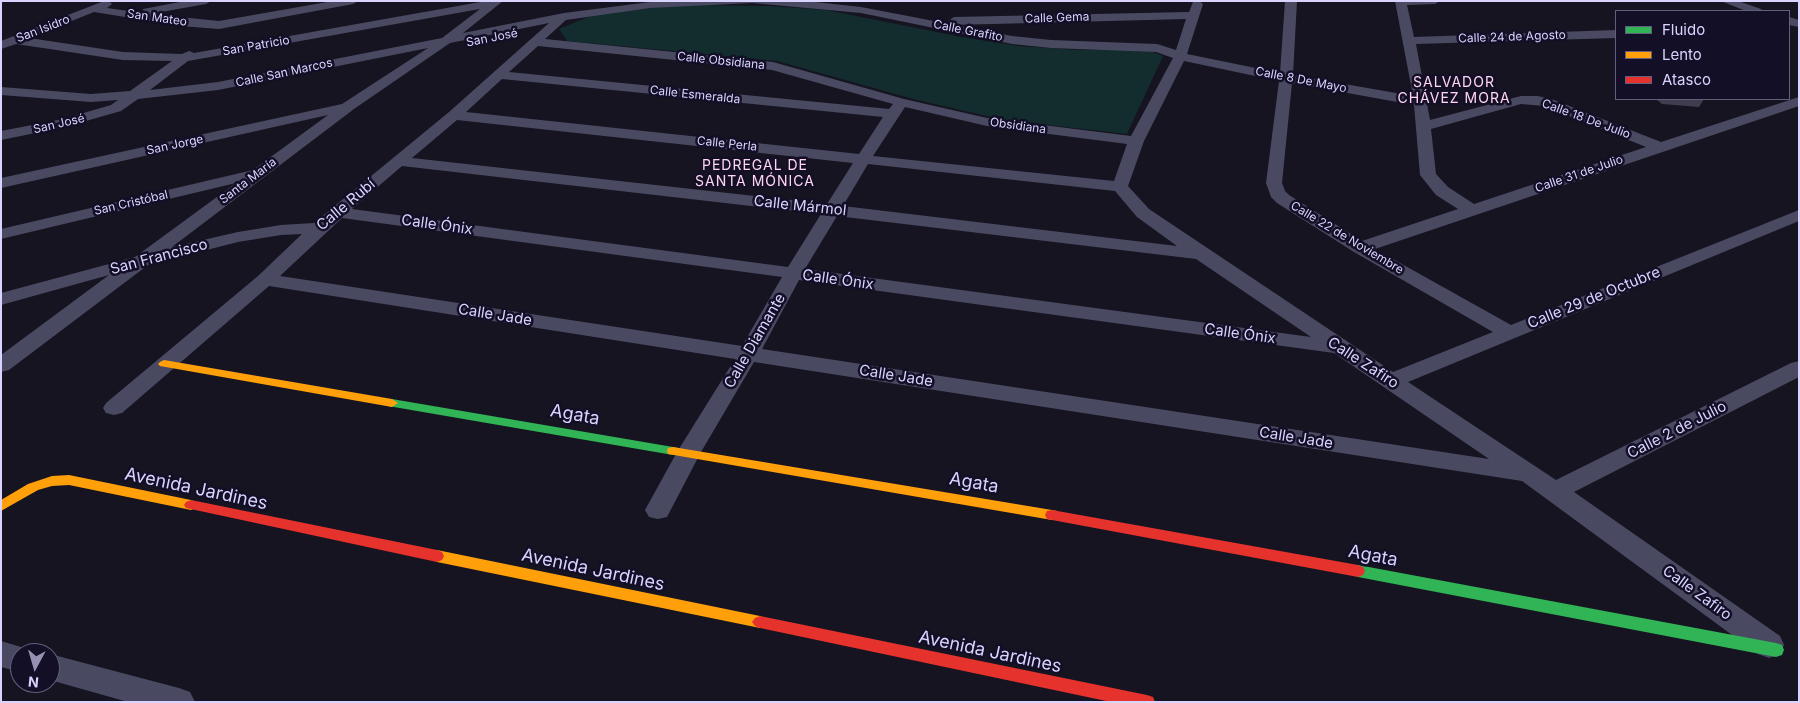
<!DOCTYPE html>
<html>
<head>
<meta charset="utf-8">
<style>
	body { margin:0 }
	#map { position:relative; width:1800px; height:703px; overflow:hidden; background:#161421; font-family:Inter,sans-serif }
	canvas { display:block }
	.frame { position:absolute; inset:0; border:2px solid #d9d4ff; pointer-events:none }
	.legend { position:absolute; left:1615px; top:10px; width:175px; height:90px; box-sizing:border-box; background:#130f26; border:1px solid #625e7d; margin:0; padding:6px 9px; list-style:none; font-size:15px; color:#d9d4ff }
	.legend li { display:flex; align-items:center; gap:10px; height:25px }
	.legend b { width:25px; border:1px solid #625e7d }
	.north { position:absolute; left:10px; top:643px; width:50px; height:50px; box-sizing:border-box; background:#130f26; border:1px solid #625e7d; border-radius:50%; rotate:186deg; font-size:14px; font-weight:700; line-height:20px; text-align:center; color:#d9d4ff }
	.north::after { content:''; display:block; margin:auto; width:18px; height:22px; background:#9591b1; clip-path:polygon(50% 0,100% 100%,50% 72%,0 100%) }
</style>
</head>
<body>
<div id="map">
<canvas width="1800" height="703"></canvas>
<div class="frame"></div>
<ul class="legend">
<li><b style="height:6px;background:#30b455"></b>Fluido</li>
<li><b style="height:6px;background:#ff9f0a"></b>Lento</li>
<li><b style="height:6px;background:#e5322d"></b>Atasco</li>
</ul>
<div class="north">N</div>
</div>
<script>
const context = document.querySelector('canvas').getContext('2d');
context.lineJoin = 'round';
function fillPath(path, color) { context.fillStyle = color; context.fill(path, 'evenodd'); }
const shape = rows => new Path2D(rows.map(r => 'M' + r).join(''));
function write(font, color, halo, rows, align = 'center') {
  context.font = font + ' Inter,sans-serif'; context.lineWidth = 5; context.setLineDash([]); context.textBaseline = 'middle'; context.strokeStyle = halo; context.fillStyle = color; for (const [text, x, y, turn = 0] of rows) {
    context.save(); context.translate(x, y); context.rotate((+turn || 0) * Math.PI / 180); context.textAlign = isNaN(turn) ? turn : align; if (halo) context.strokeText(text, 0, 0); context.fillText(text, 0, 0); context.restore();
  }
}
const green = shape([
	[681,5,770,6,826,10,962,37,1019,46,1078,50,1147,50,1163,56,1127,134,1004,120,913,99,777,61,567,41,559,29,588,17,621,11]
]);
const street = shape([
	[185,1,211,1,206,4,150,14,219,21,333,1,358,1,353,4,219,29,181,26,94,12,29,38,123,52,182,54,189,51,194,53,486,1,503,1,463,33,564,13,650,2,806,1,861,7,1012,36,1051,40,1157,44,1176,50,1186,19,954,25,948,21,954,17,1189,12,1193,2,1199,1,1203,4,1187,54,1280,73,1285,1,1297,1,1293,75,1413,96,1395,1,1440,1,1435,4,1407,5,1414,37,1616,30,1616,38,1416,44,1430,120,1521,96,1538,96,1554,100,1661,142,1799,97,1799,106,1375,249,1511,325,1799,210,1799,221,1408,382,1556,480,1791,363,1799,361,1799,377,1574,492,1780,636,1784,645,1780,654,1769,658,1758,654,1522,481,754,362,701,452,667,517,658,519,649,517,645,510,677,452,735,359,269,286,122,413,114,415,106,413,103,408,106,403,258,276,302,234,281,235,238,242,148,265,9,370,1,372,1,355,109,275,1,305,1,293,135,257,236,183,1,239,1,229,253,170,328,115,1,188,1,178,342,104,428,48,218,90,138,99,121,111,65,127,1,140,1,131,63,119,111,105,118,100,91,102,1,95,1,87,91,94,130,91,172,61,123,60,16,44,1,49,1,41,104,1,110,2,112,4,107,8,143,13,143,9,185,1],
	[752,3,861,13,1012,44,1051,48,1156,52,1173,58,1131,136,987,118,904,99,773,62,545,39,566,20,650,8,752,3],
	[480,9,442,38,218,82,150,90,188,61,480,9],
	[549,23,449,112,314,223,281,225,238,232,172,247,354,109,450,43,549,23],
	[538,46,772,70,893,104,889,109,509,72,538,46],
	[1184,61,1279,81,1266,183,1271,197,1277,203,1354,252,1493,332,1393,372,1149,209,1128,186,1144,141,1184,61],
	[502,79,883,117,859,154,466,112,502,79],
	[1292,83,1414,105,1420,175,1436,195,1458,209,1362,241,1289,195,1285,191,1282,183,1292,83],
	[1521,104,1544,106,1646,147,1474,204,1448,187,1436,174,1431,129,1521,104],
	[905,107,987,126,1127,144,1114,181,873,156,905,107],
	[457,120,853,163,827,204,412,158,457,120],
	[868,164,1115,191,1137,217,1177,246,843,206,868,164],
	[402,166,821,214,788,267,352,209,402,166],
	[837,216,1196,259,1311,337,805,269,837,216],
	[342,218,782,277,742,346,280,276,342,218],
	[799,280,1334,353,1489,459,762,349,799,280],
	[1721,1,1738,1,1761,9,1763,11,1746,11,1721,1],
	[1789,17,1799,20,1799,27,1789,25,1789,17],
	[1,641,31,650,32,653,20,653,20,672,1,667,1,641],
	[50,654,179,688,190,692,195,702,128,702,50,680,50,654]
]);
const fast = shape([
	[392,399,673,447,678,448,679,451,678,454,673,455,388,406,386,403,388,400,392,399],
	[1358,565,1776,643,1782,645,1784,650,1782,655,1776,657,1358,577,1353,575,1351,571,1353,567,1358,565]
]);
const slow = shape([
	[164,360,392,399,398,403,392,407,160,366,158,364,160,362,164,360],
	[673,447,1052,510,1057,511,1059,515,1057,519,1052,520,668,454,667,451,668,448,673,447],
	[69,475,191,500,196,502,198,505,196,508,191,510,69,485,52,486,38,490,1,511,1,500,28,484,52,476,69,475],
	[437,550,760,616,765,618,768,622,765,626,760,628,437,562,432,560,430,556,432,552,437,550]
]);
const jam = shape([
	[191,500,437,550,442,552,444,556,442,560,437,562,186,508,184,505,186,502,191,500],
	[1052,510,1358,565,1363,567,1365,571,1363,575,1358,577,1052,520,1047,519,1045,515,1047,511,1052,510],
	[760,616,1147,695,1153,697,1155,702,1111,702,760,628,755,626,752,622,755,618,760,616]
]);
const wall = shape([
	[1656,99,1704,99,1699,107,1662,104]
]);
const farStreetnames = [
	["San Mateo",157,18,8],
	["Calle Gema",1057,18,-2],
	["San Isidro",43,29,-21],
	["Calle Grafito",968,31,11],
	["Calle 24 de Agosto",1512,37,-2],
	["San José",492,38,-11],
	["San Patricio",256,46,-10],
	["Calle Obsidiana",721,61,6],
	["Calle San Marcos",284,73,-12],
	["Calle 8 De Mayo",1301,80,11],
	["Calle Esmeralda",695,95,6],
	["Calle 18 De Julio",1586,119,20],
	["San José",59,124,-13],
	["Obsidiana",1018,126,8],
	["Calle Perla",727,144,6],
	["San Jorge",175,145,-12],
	["Calle 31 de Julio",1579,174,-19],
	["Santa María",248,181,-37],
	["San Cristóbal",131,203,-13],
	["Calle 22 de Noviembre",1347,238,31]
];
const farNeighbourhoodnames = [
	["SALVADOR",1454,83],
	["CHÁVEZ MORA",1454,99],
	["PEDREGAL DE",755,166],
	["SANTA MÓNICA",755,182]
];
const streetNames = [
	["Calle Rubí",346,205,-40],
	["Calle Mármol",800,206,6],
	["Calle Ónix",437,225,8],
	["San Francisco",159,257,-15],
	["Calle Ónix",838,280,8],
	["Calle 29 de Octubre",1594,298,-22],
	["Calle Jade",495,315,9],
	["Calle Ónix",1240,334,8],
	["Calle Diamante",755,341,-60],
	["Calle Zafiro",1363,363,33],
	["Calle Jade",896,376,9],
	["Calle 2 de Julio",1677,430,-27],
	["Calle Jade",1296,438,9],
	["Calle Zafiro",1697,593,36]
];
const nearStreetnames = [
	["Agata",575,415,10],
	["Agata",974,483,10],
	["Avenida Jardines",196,489,12],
	["Agata",1373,556,11],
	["Avenida Jardines",593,570,12],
	["Avenida Jardines",990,652,12]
];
fillPath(green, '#132c2d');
fillPath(street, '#4a4962');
fillPath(fast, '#30b455');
fillPath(slow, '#ff9f0a');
fillPath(jam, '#e5322d');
fillPath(wall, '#403d50');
write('12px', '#d9d4ff', '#130f26', farStreetnames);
context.letterSpacing = '1px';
write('14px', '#ffd6f0', '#130f26', farNeighbourhoodnames);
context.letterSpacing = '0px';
write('15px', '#d9d4ff', '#130f26', streetNames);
write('18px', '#d9d4ff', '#130f26', nearStreetnames);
</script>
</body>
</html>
